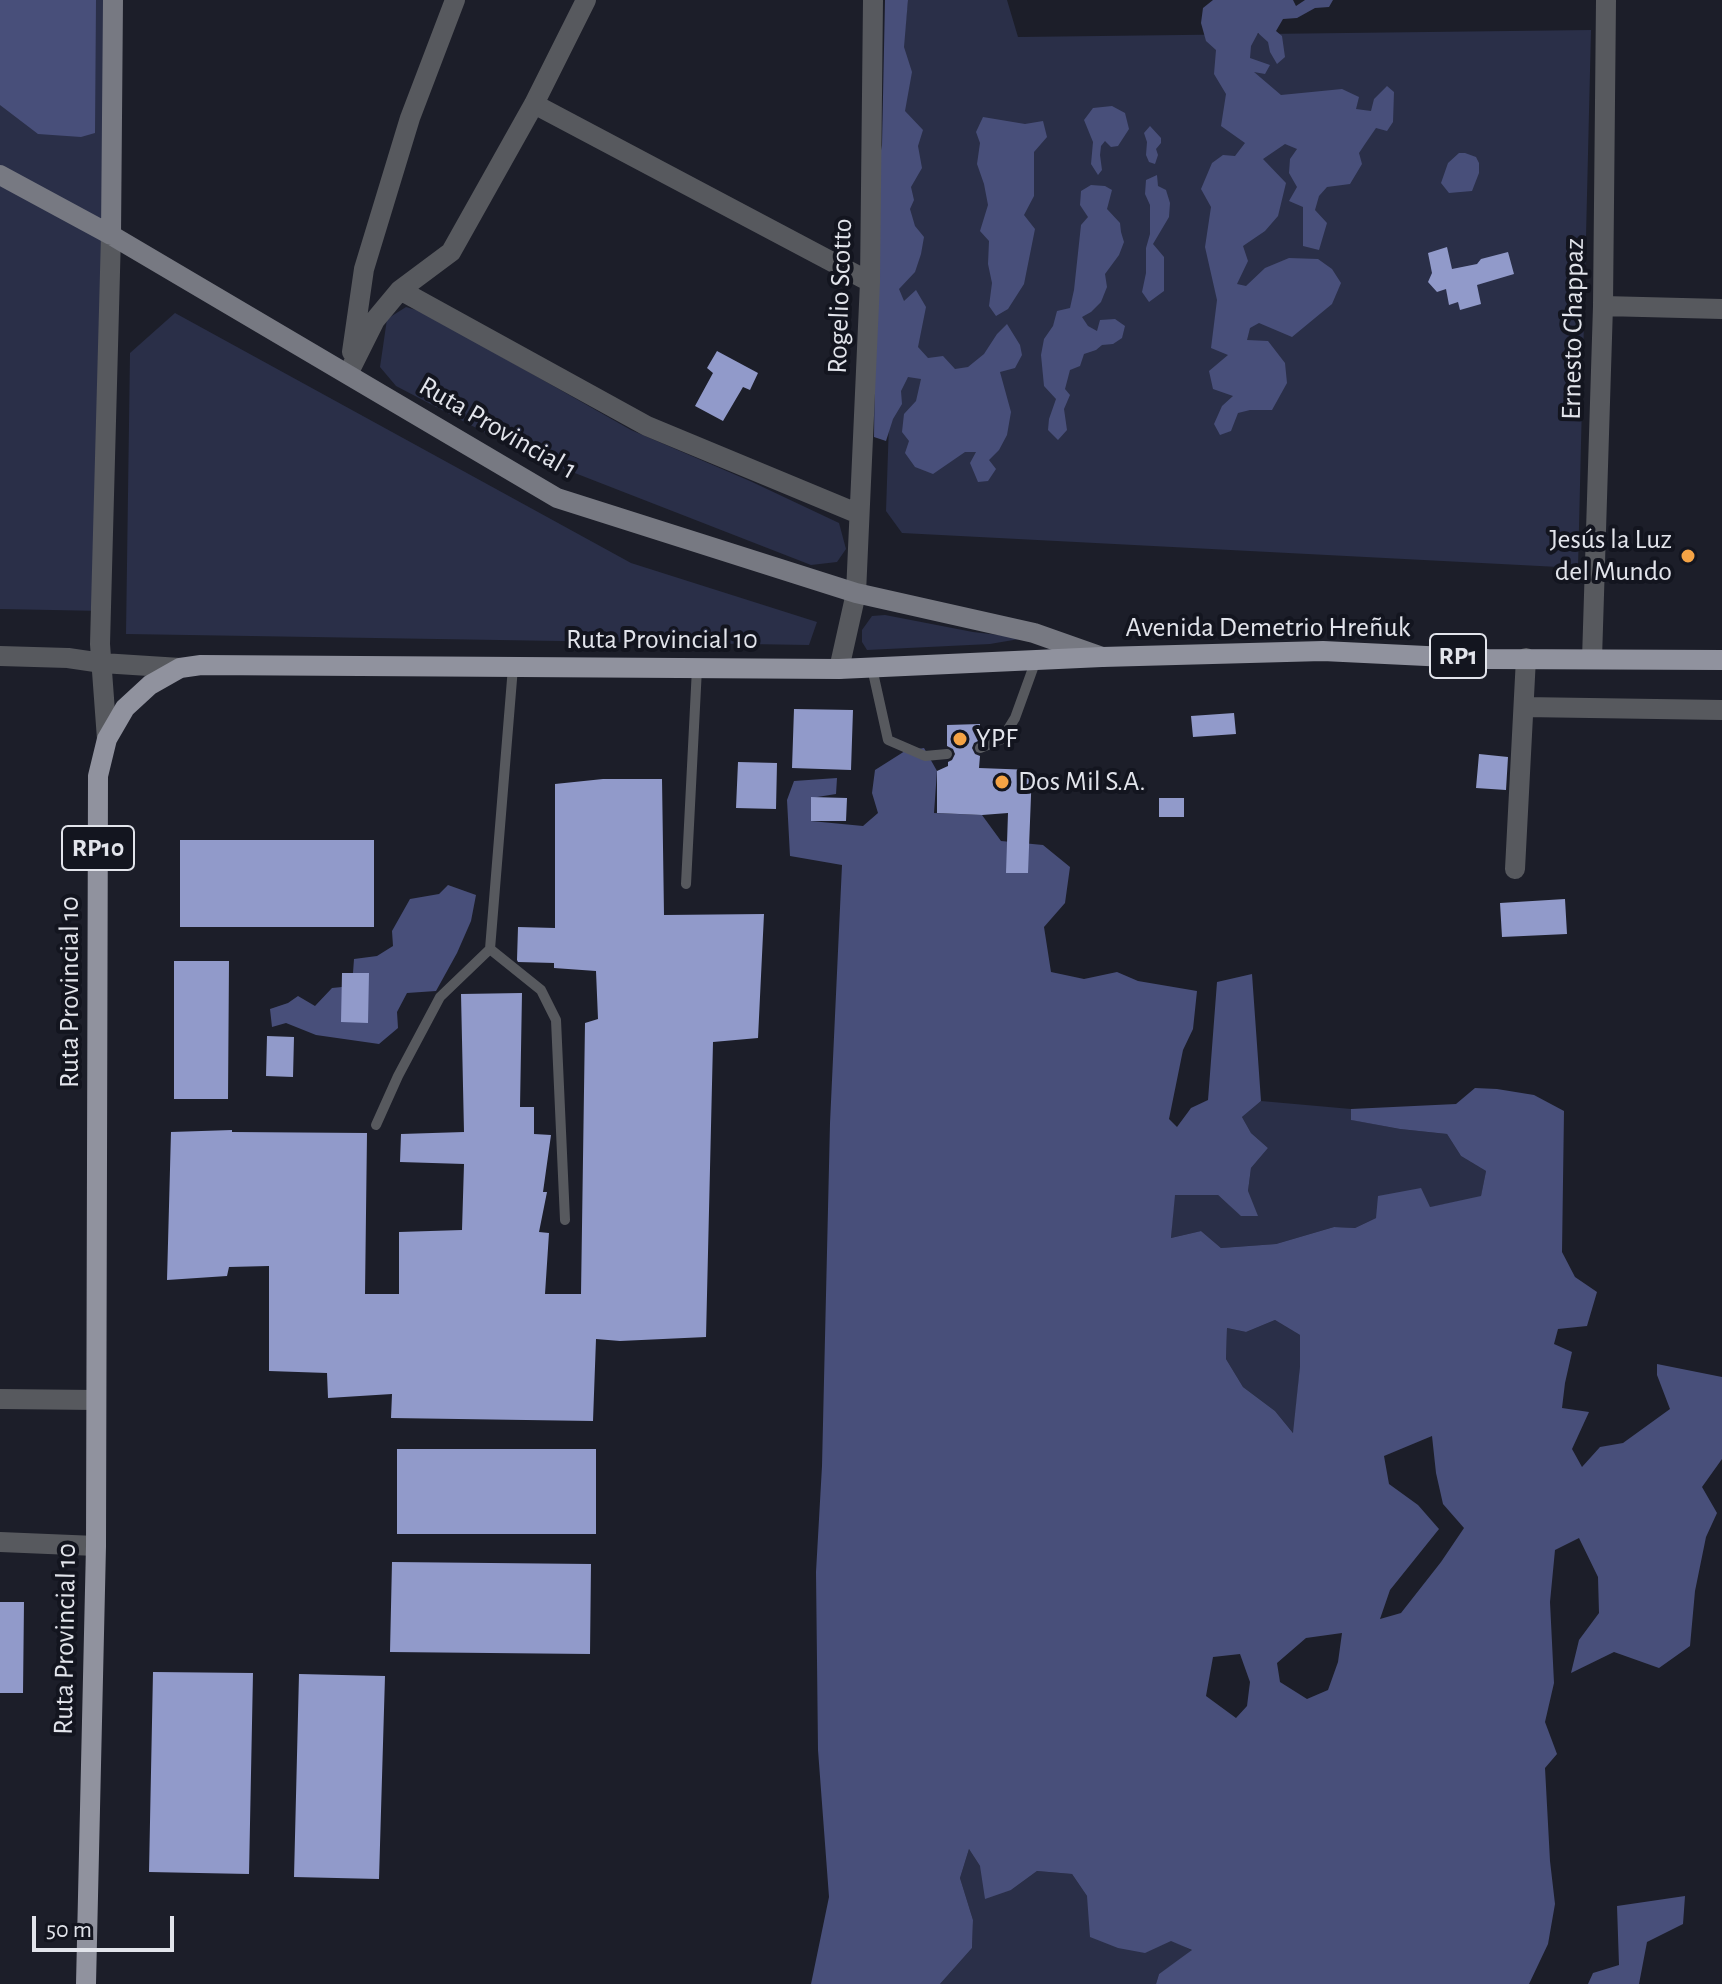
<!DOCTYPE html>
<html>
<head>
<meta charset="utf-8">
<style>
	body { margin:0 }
	#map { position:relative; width:1722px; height:1984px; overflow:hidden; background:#1c1e29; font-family:"Alegreya Sans",sans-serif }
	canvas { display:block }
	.scale { position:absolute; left:32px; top:1916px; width:142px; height:36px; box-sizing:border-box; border:4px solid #e2e4eb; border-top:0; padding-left:10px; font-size:24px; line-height:28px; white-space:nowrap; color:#e2e4eb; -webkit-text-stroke:6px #13151f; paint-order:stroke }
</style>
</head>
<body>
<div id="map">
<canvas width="1722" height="1984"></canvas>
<div class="scale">50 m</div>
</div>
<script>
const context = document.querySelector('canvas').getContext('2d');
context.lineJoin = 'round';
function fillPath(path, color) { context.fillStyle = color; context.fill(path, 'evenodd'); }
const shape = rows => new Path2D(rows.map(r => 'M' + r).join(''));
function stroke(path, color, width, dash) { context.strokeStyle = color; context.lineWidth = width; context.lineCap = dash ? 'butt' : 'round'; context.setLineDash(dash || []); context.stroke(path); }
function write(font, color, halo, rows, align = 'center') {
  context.font = font + ' "Alegreya Sans",sans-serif'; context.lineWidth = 8; context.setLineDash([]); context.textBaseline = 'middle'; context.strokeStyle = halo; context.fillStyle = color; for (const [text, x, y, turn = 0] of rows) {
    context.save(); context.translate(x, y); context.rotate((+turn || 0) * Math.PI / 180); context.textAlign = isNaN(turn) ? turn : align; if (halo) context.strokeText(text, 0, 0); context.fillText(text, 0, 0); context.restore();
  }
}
const green = shape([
	[0,0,120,0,122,106,110,246,104,611,0,609],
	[908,0,1007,0,1018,37,1591,30,1578,568,902,533,886,511,902,38,904,37],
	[406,307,423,312,631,430,750,481,839,523,846,549,837,562,811,565,526,454,396,386,380,367,387,319],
	[175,313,631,563,817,622,809,645,126,634,130,353],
	[885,615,973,632,1025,638,990,644,867,650,862,642,862,630,872,616],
	[1261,1101,1351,1109,1352,1120,1400,1129,1447,1134,1461,1156,1486,1171,1481,1197,1376,1218,1355,1228,1334,1227,1276,1244,1221,1248,1201,1231,1171,1238,1174,1195,1218,1195,1241,1215,1248,1191,1251,1168,1268,1148,1251,1133,1242,1117],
	[1275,1320,1300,1335,1300,1366,1294,1434,1275,1411,1243,1387,1226,1359,1227,1328,1246,1332],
	[969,1849,980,1866,1011,1890,1037,1871,1072,1874,1087,1896,1193,1951,1159,1974,1156,1984,940,1984,972,1948,973,1920,960,1878]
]);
const forest = shape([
	[0,0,96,0,95,133,81,137,38,134,0,105],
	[885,0,908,0,904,47,912,72,905,111,923,130,918,146,922,168,911,187,914,200,910,209,915,226,924,237,921,254,915,272,899,289,904,301,916,290,926,307,918,347,928,358,943,356,955,369,968,367,984,354,997,334,1007,324,1020,345,1022,355,1015,368,1000,372,1011,412,1007,435,999,450,989,460,996,469,988,481,978,482,970,463,976,452,965,452,933,474,915,467,905,453,909,441,902,432,904,414,916,401,921,379,908,377,901,391,902,404,893,419,886,441,874,437,878,166,882,145],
	[1213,0,1293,0,1296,6,1305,0,1333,0,1329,7,1315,8,1297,18,1283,19,1276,31,1282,36,1285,57,1277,64,1270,52,1268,42,1258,33,1251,46,1250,58,1270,65,1265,74,1254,72,1281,95,1342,89,1359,97,1356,109,1371,111,1374,99,1387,86,1394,92,1393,122,1387,131,1376,128,1365,144,1359,153,1362,164,1350,184,1327,187,1319,196,1315,210,1327,223,1319,250,1303,246,1303,207,1289,201,1297,187,1289,173,1290,159,1297,149,1285,144,1263,159,1286,183,1278,216,1265,231,1243,246,1248,261,1237,284,1246,286,1265,268,1289,258,1318,259,1332,269,1341,283,1332,304,1292,337,1259,323,1250,328,1247,340,1268,341,1285,363,1287,383,1272,410,1250,410,1238,413,1231,431,1220,435,1214,424,1222,406,1233,396,1213,389,1209,371,1228,355,1211,348,1217,300,1205,247,1211,207,1201,189,1212,163,1223,155,1235,156,1245,143,1221,126,1226,94,1214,74,1216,50,1206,41,1201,23,1203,8],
	[1112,106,1125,113,1129,129,1118,146,1111,147,1105,141,1101,146,1100,155,1102,170,1098,175,1091,164,1093,142,1084,120,1093,108],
	[983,117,1025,124,1043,121,1047,137,1034,152,1034,196,1024,215,1035,229,1024,284,1008,309,996,316,989,306,992,283,988,264,989,241,980,231,988,205,984,184,977,164,980,143,976,132],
	[1150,126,1161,138,1161,143,1156,149,1158,155,1155,164,1149,162,1146,155,1147,142,1144,133],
	[1459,153,1465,153,1476,157,1479,163,1479,173,1472,191,1449,193,1441,183,1448,163],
	[1157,175,1158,186,1166,190,1170,203,1169,217,1153,244,1164,257,1164,291,1149,302,1142,292,1146,273,1146,248,1150,234,1150,205,1145,194,1146,180],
	[1091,185,1105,186,1112,190,1107,209,1120,223,1121,232,1124,242,1119,255,1105,274,1107,287,1101,302,1091,312,1082,317,1088,326,1097,331,1100,320,1115,319,1125,326,1122,338,1113,344,1102,345,1096,350,1084,354,1080,366,1070,370,1065,389,1070,395,1064,409,1067,430,1058,440,1048,430,1049,419,1056,399,1044,386,1041,355,1044,339,1053,326,1057,311,1070,308,1074,290,1081,225,1088,217,1080,205,1081,191],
	[924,748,937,771,934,813,982,815,1001,841,1043,845,1070,867,1065,903,1044,927,1051,972,1084,979,1117,972,1138,981,1197,991,1193,1029,1183,1050,1169,1119,1177,1127,1191,1108,1208,1100,1217,982,1252,974,1261,1101,1242,1117,1251,1133,1268,1148,1251,1168,1248,1191,1258,1216,1241,1216,1218,1195,1175,1195,1171,1238,1201,1231,1221,1248,1276,1244,1334,1227,1355,1228,1376,1218,1378,1196,1421,1188,1430,1207,1481,1196,1486,1171,1461,1156,1447,1134,1400,1129,1351,1120,1351,1109,1456,1104,1475,1088,1497,1089,1534,1095,1564,1111,1562,1252,1575,1277,1597,1292,1587,1326,1558,1329,1554,1344,1572,1352,1565,1383,1562,1408,1589,1412,1572,1449,1582,1467,1600,1447,1623,1443,1670,1409,1657,1375,1657,1364,1722,1377,1722,1459,1702,1487,1717,1513,1706,1537,1695,1591,1690,1646,1659,1668,1614,1652,1571,1673,1579,1640,1599,1613,1598,1577,1579,1538,1555,1550,1550,1602,1554,1683,1545,1722,1557,1754,1545,1768,1550,1861,1555,1904,1548,1944,1529,1984,1156,1984,1159,1974,1192,1950,1171,1941,1145,1953,1118,1948,1090,1937,1087,1896,1072,1874,1037,1871,1011,1890,985,1899,980,1866,969,1849,960,1878,973,1920,972,1948,940,1984,811,1984,829,1897,818,1750,816,1572,822,1466,830,1123,842,865,790,856,787,800,794,781,837,778,836,794,811,798,811,821,863,826,878,813,872,793,875,770,905,751],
	[1275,1320,1300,1335,1300,1366,1293,1433,1275,1411,1243,1387,1226,1359,1227,1328,1246,1332],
	[1432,1436,1436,1473,1443,1504,1464,1528,1441,1562,1401,1613,1380,1619,1390,1590,1439,1529,1418,1505,1389,1484,1384,1456],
	[1342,1633,1338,1662,1328,1690,1307,1699,1280,1682,1277,1663,1306,1638],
	[1240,1654,1250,1682,1247,1706,1236,1718,1206,1696,1213,1657],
	[448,885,476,895,471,921,457,953,436,991,407,993,397,1012,398,1028,379,1044,316,1035,286,1023,272,1027,270,1009,288,1003,298,996,315,1006,332,988,342,987,342,1022,367,1022,353,973,354,959,377,956,393,946,392,931,410,899,439,894],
	[1685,1896,1683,1924,1647,1942,1639,1984,1588,1984,1593,1973,1619,1965,1617,1906]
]);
const building = shape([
	[1447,247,1452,269,1477,264,1481,259,1508,252,1514,274,1477,285,1481,304,1460,310,1458,302,1449,305,1446,289,1437,292,1428,282,1432,273,1428,253],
	[717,351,758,373,750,390,743,387,723,421,695,406,713,373,707,368],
	[794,709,853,710,851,770,792,768],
	[1234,713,1236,734,1193,737,1191,716],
	[980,724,980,740,974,743,972,748,975,754,980,756,979,768,1032,770,1028,873,1006,873,1008,813,982,815,937,813,937,771,948,766,948,762,952,760,955,754,953,749,947,746,947,725],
	[1479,754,1508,757,1506,790,1476,788],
	[738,762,777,763,776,809,736,808],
	[603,779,662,779,664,915,764,914,758,1038,713,1042,706,1337,620,1341,596,1339,593,1421,391,1418,392,1394,328,1398,327,1373,269,1371,269,1266,229,1267,227,1276,167,1280,171,1132,232,1130,232,1132,367,1133,365,1294,399,1294,399,1232,462,1230,464,1164,400,1162,401,1134,464,1132,461,994,522,993,520,1107,534,1107,534,1134,551,1135,543,1192,547,1192,539,1232,549,1233,545,1294,581,1294,585,1023,598,1019,596,971,554,968,554,963,518,962,517,960,518,927,555,928,555,784],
	[811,797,847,798,846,821,811,821],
	[1159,798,1184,798,1184,817,1159,817],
	[180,840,374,840,374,927,180,927],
	[1565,899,1567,934,1502,937,1500,903],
	[174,961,229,961,228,1099,174,1099],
	[342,973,369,973,368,1023,341,1022],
	[267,1036,294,1037,293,1077,266,1076],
	[397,1449,596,1449,596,1534,397,1534],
	[392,1562,591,1564,590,1654,390,1652],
	[0,1602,24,1602,23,1693,0,1693],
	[153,1672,253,1673,249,1874,149,1872],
	[299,1674,385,1676,379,1879,294,1877]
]);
const lane = shape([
	[872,668,888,740,925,756,947,754],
	[980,748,1002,739,1015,718,1036,660],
	[686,884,697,668],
	[490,949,541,990,556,1020,565,1220],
	[376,1125,398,1076,440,997,490,949,513,667]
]);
const street = shape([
	[534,104,870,282],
	[400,290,647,426,859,514],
	[1603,306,1722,309],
	[352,352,364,269,410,118,455,0],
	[348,374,375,320,400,290,451,252,534,104,586,0],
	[0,656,68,658,102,663,180,668],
	[1592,659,1603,306,1606,0],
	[839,669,856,593,870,282,873,0],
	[1524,707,1722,710],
	[107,739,100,644,111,235],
	[1515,869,1526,658],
	[0,1399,96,1400],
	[0,1542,96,1546]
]);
const secondary = shape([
	[0,175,111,235,557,498,856,593,1034,633,1102,657],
	[111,235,113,0]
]);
const primary = shape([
	[86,1984,96,1546,98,776,107,739,125,708,150,685,180,668,201,665,839,669,1102,657,1323,651,1488,659,1722,660]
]);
const markers = [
	[1688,556,8,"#f5a345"],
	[960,739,8,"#f5a345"],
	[1002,782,8,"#f5a345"]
];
const shields = [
	[1458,656,56],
	[98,848,72]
];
const shieldNames = [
	["RP1",1458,656],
	["RP10",98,848]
];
const streetNames = [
	["Rogelio Scotto",840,296,-88],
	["Ernesto Chappaz",1573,329,-89],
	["Ruta Provincial 1",498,428,30],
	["Avenida Demetrio Hreñuk",1268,628],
	["Ruta Provincial 10",662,640],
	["Ruta Provincial 10",70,992,-90],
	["Ruta Provincial 10",65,1639,-89]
];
const poiNames = [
	["Jesús la Luz",1672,540,"right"],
	["del Mundo",1672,572,"right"],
	["YPF",976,739],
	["Dos Mil S.A.",1018,782]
];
fillPath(green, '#2a2f48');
fillPath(forest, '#484f7a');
fillPath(building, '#919aca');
stroke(lane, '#57595e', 10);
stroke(street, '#57595e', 20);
stroke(secondary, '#777982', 20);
stroke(primary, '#90929e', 20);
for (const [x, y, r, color] of markers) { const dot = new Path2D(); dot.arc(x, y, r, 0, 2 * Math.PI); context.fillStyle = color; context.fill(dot); stroke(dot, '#13151f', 3); }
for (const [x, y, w] of shields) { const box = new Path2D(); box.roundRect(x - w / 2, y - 22, w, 44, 6); context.fillStyle = '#13151f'; context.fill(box); stroke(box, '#e2e4eb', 2); }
write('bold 26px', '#e2e4eb', null, shieldNames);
write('28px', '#e2e4eb', '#13151f', streetNames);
write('28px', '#e2e4eb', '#13151f', poiNames, 'left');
</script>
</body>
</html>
